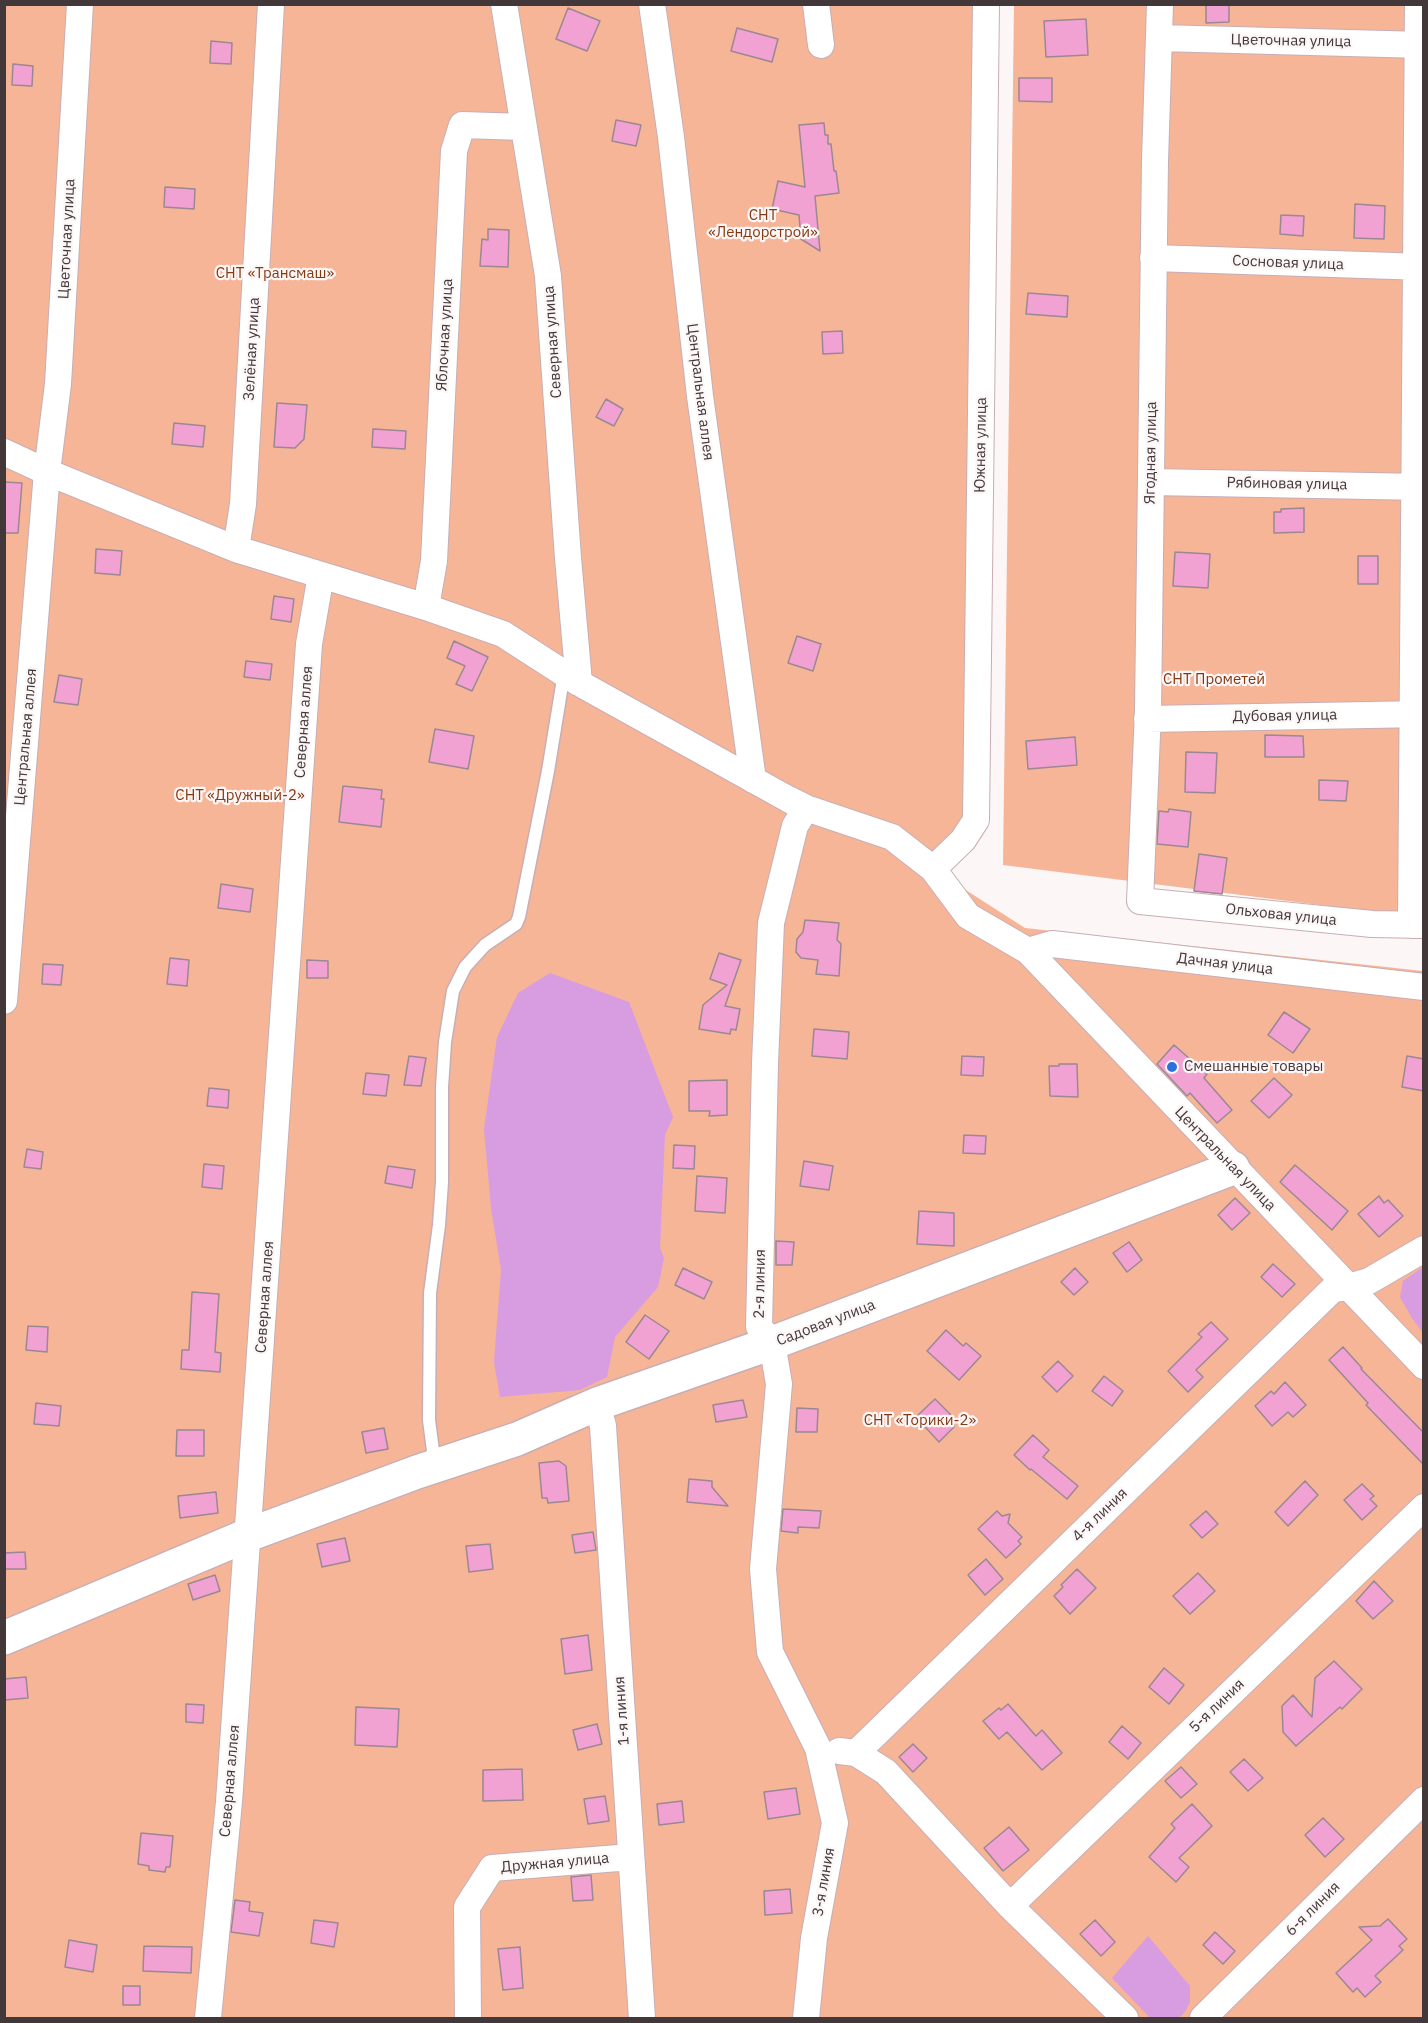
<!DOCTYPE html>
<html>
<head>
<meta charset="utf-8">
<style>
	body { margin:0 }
	#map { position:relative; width:1428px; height:2023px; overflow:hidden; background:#fcf6f7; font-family:"IBM Plex Sans",sans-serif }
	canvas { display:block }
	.frame { position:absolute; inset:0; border:6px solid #42383a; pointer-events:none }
</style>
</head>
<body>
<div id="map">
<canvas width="1428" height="2023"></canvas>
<div class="frame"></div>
</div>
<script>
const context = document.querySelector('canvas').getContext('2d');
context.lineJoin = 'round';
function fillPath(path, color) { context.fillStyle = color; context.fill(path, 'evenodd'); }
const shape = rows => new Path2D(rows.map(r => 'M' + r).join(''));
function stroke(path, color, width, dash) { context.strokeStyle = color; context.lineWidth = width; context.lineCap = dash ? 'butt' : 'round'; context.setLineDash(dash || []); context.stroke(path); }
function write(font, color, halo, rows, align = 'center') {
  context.font = font + ' "IBM Plex Sans",sans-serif'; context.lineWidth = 4.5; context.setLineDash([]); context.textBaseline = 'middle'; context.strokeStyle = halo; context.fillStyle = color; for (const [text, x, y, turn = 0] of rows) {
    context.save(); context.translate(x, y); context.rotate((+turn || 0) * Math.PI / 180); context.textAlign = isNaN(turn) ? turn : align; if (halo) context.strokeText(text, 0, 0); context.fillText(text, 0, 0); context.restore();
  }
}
const green = shape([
	[5,5,986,5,976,820,933,869,1025,928,1423,971,1423,2018,5,2018],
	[1014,5,1423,5,1423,918,1003,865]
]);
const water = shape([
	[550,973,629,1002,673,1117,665,1135,660,1248,664,1258,658,1287,615,1337,607,1377,580,1390,500,1397,494,1362,501,1270,491,1208,484,1129,497,1037,518,993],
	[1423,1267,1423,1333,1412,1318,1400,1297,1403,1281],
	[1148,1936,1190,1986,1190,2002,1185,2012,1179,2018,1150,2018,1112,1978]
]);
const building = shape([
	[1206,4,1229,4,1229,22,1206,23,1206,4],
	[568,8,600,21,587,51,556,39,568,8],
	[1086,19,1088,55,1046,57,1044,21,1086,19],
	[737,28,778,39,772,62,731,51,737,28],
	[211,41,232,43,231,64,210,63,211,41],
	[13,64,33,66,32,86,12,85,13,64],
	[1019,78,1052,78,1052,102,1019,101,1019,78],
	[616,120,641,125,636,146,612,141,616,120],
	[824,123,825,135,828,135,828,144,831,144,834,171,836,171,839,193,815,196,820,251,801,239,799,215,772,209,778,181,805,187,799,125,824,123],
	[165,187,195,189,194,209,164,207,165,187],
	[1355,204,1385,206,1384,239,1354,238,1355,204],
	[1281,215,1304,216,1303,236,1280,234,1281,215],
	[488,229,509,230,508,267,480,266,482,239,488,240,488,229],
	[1028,293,1068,296,1067,317,1026,314,1028,293],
	[842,331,843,353,823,354,822,332,842,331],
	[606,399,623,409,614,426,596,417,606,399],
	[277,403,307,405,304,439,295,448,274,447,277,403],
	[174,423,205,426,203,447,172,444,174,423],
	[373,429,406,431,405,449,372,447,373,429],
	[4,482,22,483,18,533,4,533,4,482],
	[1304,508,1304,532,1274,533,1274,512,1281,512,1281,509,1304,508],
	[96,549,122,551,120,575,95,573,96,549],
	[1175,552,1210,554,1208,588,1173,586,1175,552],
	[1358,556,1378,556,1378,584,1358,584,1358,556],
	[274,596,294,599,291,622,271,619,274,596],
	[797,636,821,644,813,671,788,663,797,636],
	[454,641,488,657,472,691,456,684,465,666,447,658,454,641],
	[246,661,272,664,270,680,244,677,246,661],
	[59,675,82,679,78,705,54,702,59,675],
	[435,729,474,736,468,769,429,762,435,729],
	[1265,735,1303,736,1304,757,1265,757,1265,735],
	[1075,737,1077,765,1028,769,1026,741,1075,737],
	[1186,752,1217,753,1215,793,1185,792,1186,752],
	[1319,780,1348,781,1346,801,1319,800,1319,780],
	[343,786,382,790,381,799,384,799,381,827,339,822,343,786],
	[1169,809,1191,812,1188,847,1157,844,1159,811,1168,812,1169,809],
	[1199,854,1227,858,1222,894,1194,891,1199,854],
	[221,884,253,889,250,912,218,908,221,884],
	[805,920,839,923,837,940,841,944,839,976,816,974,818,960,801,958,796,952,797,939,803,932,805,920],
	[719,953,741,960,725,1006,740,1009,736,1030,731,1029,730,1034,699,1029,703,1005,727,985,710,979,719,953],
	[170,958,189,960,187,986,167,984,170,958],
	[307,960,328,961,328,978,307,978,307,960],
	[43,964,63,965,61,985,42,984,43,964],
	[1284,1012,1310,1029,1293,1053,1268,1035,1284,1012],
	[814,1029,849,1032,847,1059,812,1056,814,1029],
	[1174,1045,1207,1074,1204,1078,1232,1110,1217,1123,1190,1093,1187,1096,1157,1064,1174,1045],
	[409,1056,426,1058,421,1086,404,1085,409,1056],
	[962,1056,984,1057,983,1076,961,1075,962,1056],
	[1407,1056,1424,1059,1424,1091,1402,1087,1407,1056],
	[1059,1064,1077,1064,1078,1097,1050,1096,1049,1066,1059,1066,1059,1064],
	[366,1073,389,1075,386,1096,363,1094,366,1073],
	[1274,1078,1292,1095,1269,1118,1251,1101,1274,1078],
	[727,1080,727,1115,709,1116,710,1111,689,1111,689,1081,727,1080],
	[209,1088,229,1090,228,1108,207,1106,209,1088],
	[964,1135,986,1136,985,1154,963,1153,964,1135],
	[674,1145,695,1146,694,1169,673,1168,674,1145],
	[27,1149,43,1152,41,1169,24,1167,27,1149],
	[804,1161,833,1166,829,1190,800,1186,804,1161],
	[204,1164,224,1166,222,1189,202,1187,204,1164],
	[1295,1165,1348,1211,1332,1230,1280,1182,1295,1165],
	[388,1166,415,1170,412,1188,385,1183,388,1166],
	[697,1176,727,1178,725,1213,695,1211,697,1176],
	[1379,1196,1384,1203,1388,1200,1403,1216,1379,1237,1358,1214,1379,1196],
	[1235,1198,1250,1213,1232,1230,1218,1215,1235,1198],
	[919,1211,954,1213,954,1246,917,1244,919,1211],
	[776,1241,794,1242,792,1265,776,1265,776,1241],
	[1129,1242,1142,1260,1127,1272,1113,1253,1129,1242],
	[1273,1264,1295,1284,1282,1297,1261,1277,1273,1264],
	[683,1268,712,1282,704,1299,675,1285,683,1268],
	[1075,1268,1088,1282,1074,1295,1061,1282,1075,1268],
	[192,1292,219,1294,215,1352,221,1353,220,1372,181,1369,182,1350,189,1350,192,1292],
	[645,1315,669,1331,649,1359,626,1342,645,1315],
	[1211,1322,1228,1339,1196,1370,1203,1377,1188,1392,1168,1371,1202,1337,1198,1334,1211,1322],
	[28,1326,48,1327,47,1352,26,1350,28,1326],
	[946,1330,963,1346,966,1343,981,1356,959,1380,927,1351,946,1330],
	[1343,1347,1362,1368,1361,1369,1424,1433,1424,1465,1366,1405,1368,1403,1329,1360,1343,1347],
	[1058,1361,1073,1376,1057,1392,1042,1377,1058,1361],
	[1104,1376,1123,1391,1112,1406,1092,1391,1104,1376],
	[1285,1382,1306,1405,1293,1417,1288,1412,1272,1426,1255,1406,1271,1391,1274,1394,1285,1382],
	[935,1399,955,1419,954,1427,939,1442,916,1417,935,1399],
	[743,1400,747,1417,716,1422,713,1405,743,1400],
	[36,1403,61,1406,59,1426,34,1424,36,1403],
	[797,1408,818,1409,817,1432,796,1432,797,1408],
	[384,1428,388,1449,366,1453,362,1432,384,1428],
	[177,1430,204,1430,204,1456,176,1456,177,1430],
	[1033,1435,1049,1450,1043,1457,1078,1486,1067,1499,1031,1469,1030,1470,1014,1455,1033,1435],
	[559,1461,566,1466,569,1501,548,1503,547,1498,542,1498,539,1463,559,1461],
	[689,1479,712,1481,712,1487,728,1506,687,1502,689,1479],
	[1305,1481,1318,1495,1288,1526,1275,1512,1305,1481],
	[1362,1484,1374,1496,1370,1499,1377,1506,1362,1520,1344,1500,1362,1484],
	[216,1492,218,1513,180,1518,178,1496,216,1492],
	[783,1509,821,1511,819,1528,798,1527,798,1533,781,1531,783,1509],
	[997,1511,1002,1516,1010,1514,1008,1523,1022,1537,1018,1541,1021,1544,1006,1558,978,1529,997,1511],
	[1206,1511,1218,1524,1202,1538,1190,1525,1206,1511],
	[593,1532,596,1550,575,1553,572,1535,593,1532],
	[345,1538,350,1561,322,1567,317,1544,345,1538],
	[490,1544,493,1569,469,1572,466,1546,490,1544],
	[25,1552,26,1569,4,1569,4,1553,25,1552],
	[986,1559,1003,1579,985,1595,968,1575,986,1559],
	[1077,1569,1096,1588,1070,1614,1054,1596,1063,1587,1061,1585,1077,1569],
	[1198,1573,1215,1591,1190,1614,1173,1596,1198,1573],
	[215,1575,220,1591,193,1600,188,1584,215,1575],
	[1374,1581,1393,1601,1373,1619,1356,1601,1374,1581],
	[588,1635,592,1670,565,1674,561,1639,588,1635],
	[1334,1661,1362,1689,1342,1709,1340,1707,1296,1746,1283,1732,1282,1706,1293,1695,1312,1717,1315,1678,1334,1661],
	[1164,1668,1184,1685,1169,1704,1149,1687,1164,1668],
	[26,1677,28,1698,4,1700,4,1679,26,1677],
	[186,1704,204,1705,203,1723,186,1722,186,1704],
	[1008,1704,1036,1736,1042,1730,1062,1753,1042,1770,1007,1732,999,1739,983,1721,999,1708,1001,1710,1008,1704],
	[356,1707,399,1709,397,1747,355,1745,356,1707],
	[597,1724,602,1744,578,1750,573,1730,597,1724],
	[1122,1726,1141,1743,1128,1759,1109,1742,1122,1726],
	[913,1744,927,1758,913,1772,899,1757,913,1744],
	[1244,1759,1263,1778,1248,1791,1230,1772,1244,1759],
	[1181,1767,1197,1784,1181,1798,1165,1781,1181,1767],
	[522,1769,523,1800,483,1801,483,1770,522,1769],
	[796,1788,800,1814,768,1819,764,1792,796,1788],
	[605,1796,609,1821,588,1824,584,1799,605,1796],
	[682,1801,684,1822,659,1825,657,1804,682,1801],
	[1192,1804,1212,1826,1179,1858,1189,1867,1176,1882,1149,1857,1175,1828,1171,1824,1192,1804],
	[1323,1818,1344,1839,1325,1857,1305,1835,1323,1818],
	[1009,1827,1029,1850,1003,1871,984,1848,1009,1827],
	[141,1833,173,1836,170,1867,166,1867,165,1872,149,1870,149,1866,138,1864,141,1833],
	[591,1875,593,1900,573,1901,571,1877,591,1875],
	[790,1889,792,1913,765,1915,764,1891,790,1889],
	[235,1900,250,1902,249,1911,263,1913,259,1936,231,1932,235,1900],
	[1388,1919,1407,1939,1399,1946,1403,1950,1375,1976,1381,1982,1365,1997,1357,1988,1353,1992,1336,1973,1372,1940,1359,1927,1380,1926,1388,1919],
	[314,1920,338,1923,334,1947,311,1943,314,1920],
	[1095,1920,1115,1942,1101,1956,1080,1934,1095,1920],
	[1215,1932,1235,1951,1223,1964,1203,1945,1215,1932],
	[69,1940,97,1945,93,1972,65,1967,69,1940],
	[144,1946,192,1947,191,1973,143,1971,144,1946],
	[520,1947,523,1988,503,1990,498,1949,520,1947],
	[123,1986,140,1986,140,2005,123,2005,123,1986]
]);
const lane = shape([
	[435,1466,429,1420,430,1293,439,1225,442,1182,442,1087,445,1042,453,991,465,967,485,945,516,924,519,917,548,771,564,673]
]);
const street = shape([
	[504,4,548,276,568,558,579,683],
	[652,4,671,137,700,396,753,780],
	[816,4,821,45],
	[1160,4,1155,161,1148,711,1140,901,1372,924,1424,925],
	[1159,38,1424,45],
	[1153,258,1424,267],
	[4,452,47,472,236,549,426,607,503,634,579,683,788,799,806,808,892,837,933,869,968,916,1028,951,1424,1366],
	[1151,482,1424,487],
	[236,549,243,504,271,4],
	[426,607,434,561,454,151,462,125,524,127],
	[1147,719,1424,714],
	[806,808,795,826,771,923,765,1063,759,1327,772,1343,779,1384,763,1569,770,1652,818,1748,835,1823,814,1938,806,2018],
	[933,869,963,840,976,820,986,4],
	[1411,925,1418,4],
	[1028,951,1052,944,1424,987],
	[4,1001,47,472,58,384,80,4],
	[597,1404,603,1426,642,2018],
	[839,1751,856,1753,886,1772,1010,1906,1125,2018],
	[856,1753,1333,1289,1348,1287,1369,1281,1424,1249],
	[1010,1906,1424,1507],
	[208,2018,229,1802,309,644,321,575],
	[468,2018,467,1907,492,1868,631,1857],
	[1203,2018,1424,1800]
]);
const secondary = shape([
	[4,1638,248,1535,417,1472,517,1439,597,1404,772,1343,1233,1168]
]);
const markers = [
	[1172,1067,6,"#2d6fdc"]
];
const streetNames = [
	["Цветочная улица",1291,41,1],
	["Цветочная улица",67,239,-87],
	["Сосновая улица",1288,263,2],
	["Яблочная улица",445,335,-87],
	["Северная улица",553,342,-94],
	["Зелёная улица",252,349,-87],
	["Центральная аллея",700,392,83],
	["Южная улица",981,445,-89],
	["Ягодная улица",1151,453,-89],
	["Рябиновая улица",1287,484,1],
	["Дубовая улица",1285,716,-1],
	["Северная аллея",304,722,-86],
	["Центральная аллея",26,737,-85],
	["Ольховая улица",1281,915,6],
	["Дачная улица",1225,964,7],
	["Центральная улица",1225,1159,46],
	["2-я линия",760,1284,-89],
	["Северная аллея",265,1297,-86],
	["Садовая улица",826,1323,-21],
	["4-я линия",1100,1515,-44],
	["5-я линия",1217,1706,-44],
	["1-я линия",622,1711,-94],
	["Северная аллея",230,1781,-85],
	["Дружная улица",555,1863,-5],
	["3-я линия",824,1882,-80],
	["6-я линия",1313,1909,-45]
];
const parkNames = [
	["СНТ",763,216],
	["«Лендорстрой»",763,233],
	["СНТ «Трансмаш»",275,274],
	["СНТ Прометей",1214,680],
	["СНТ «Дружный-2»",240,796],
	["СНТ «Торики-2»",920,1421]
];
const poiNames = [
	["Смешанные товары",1184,1067]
];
fillPath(green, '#f6b597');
fillPath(water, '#d79de0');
fillPath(building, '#f2a2d2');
stroke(building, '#9c8793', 1.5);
stroke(lane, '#c8aeb4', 15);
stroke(street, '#c8aeb4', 28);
stroke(secondary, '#c8aeb4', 36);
stroke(lane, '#fff', 12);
stroke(street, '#fff', 26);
stroke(secondary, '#fff', 33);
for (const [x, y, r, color] of markers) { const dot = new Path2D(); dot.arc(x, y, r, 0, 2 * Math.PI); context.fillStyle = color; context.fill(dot); stroke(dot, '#fcf6f7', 2); }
write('15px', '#42383a', '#fcf6f7', streetNames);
write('15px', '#843911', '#fcf6f7', parkNames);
write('15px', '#42383a', '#fcf6f7', poiNames, 'left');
</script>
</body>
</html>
